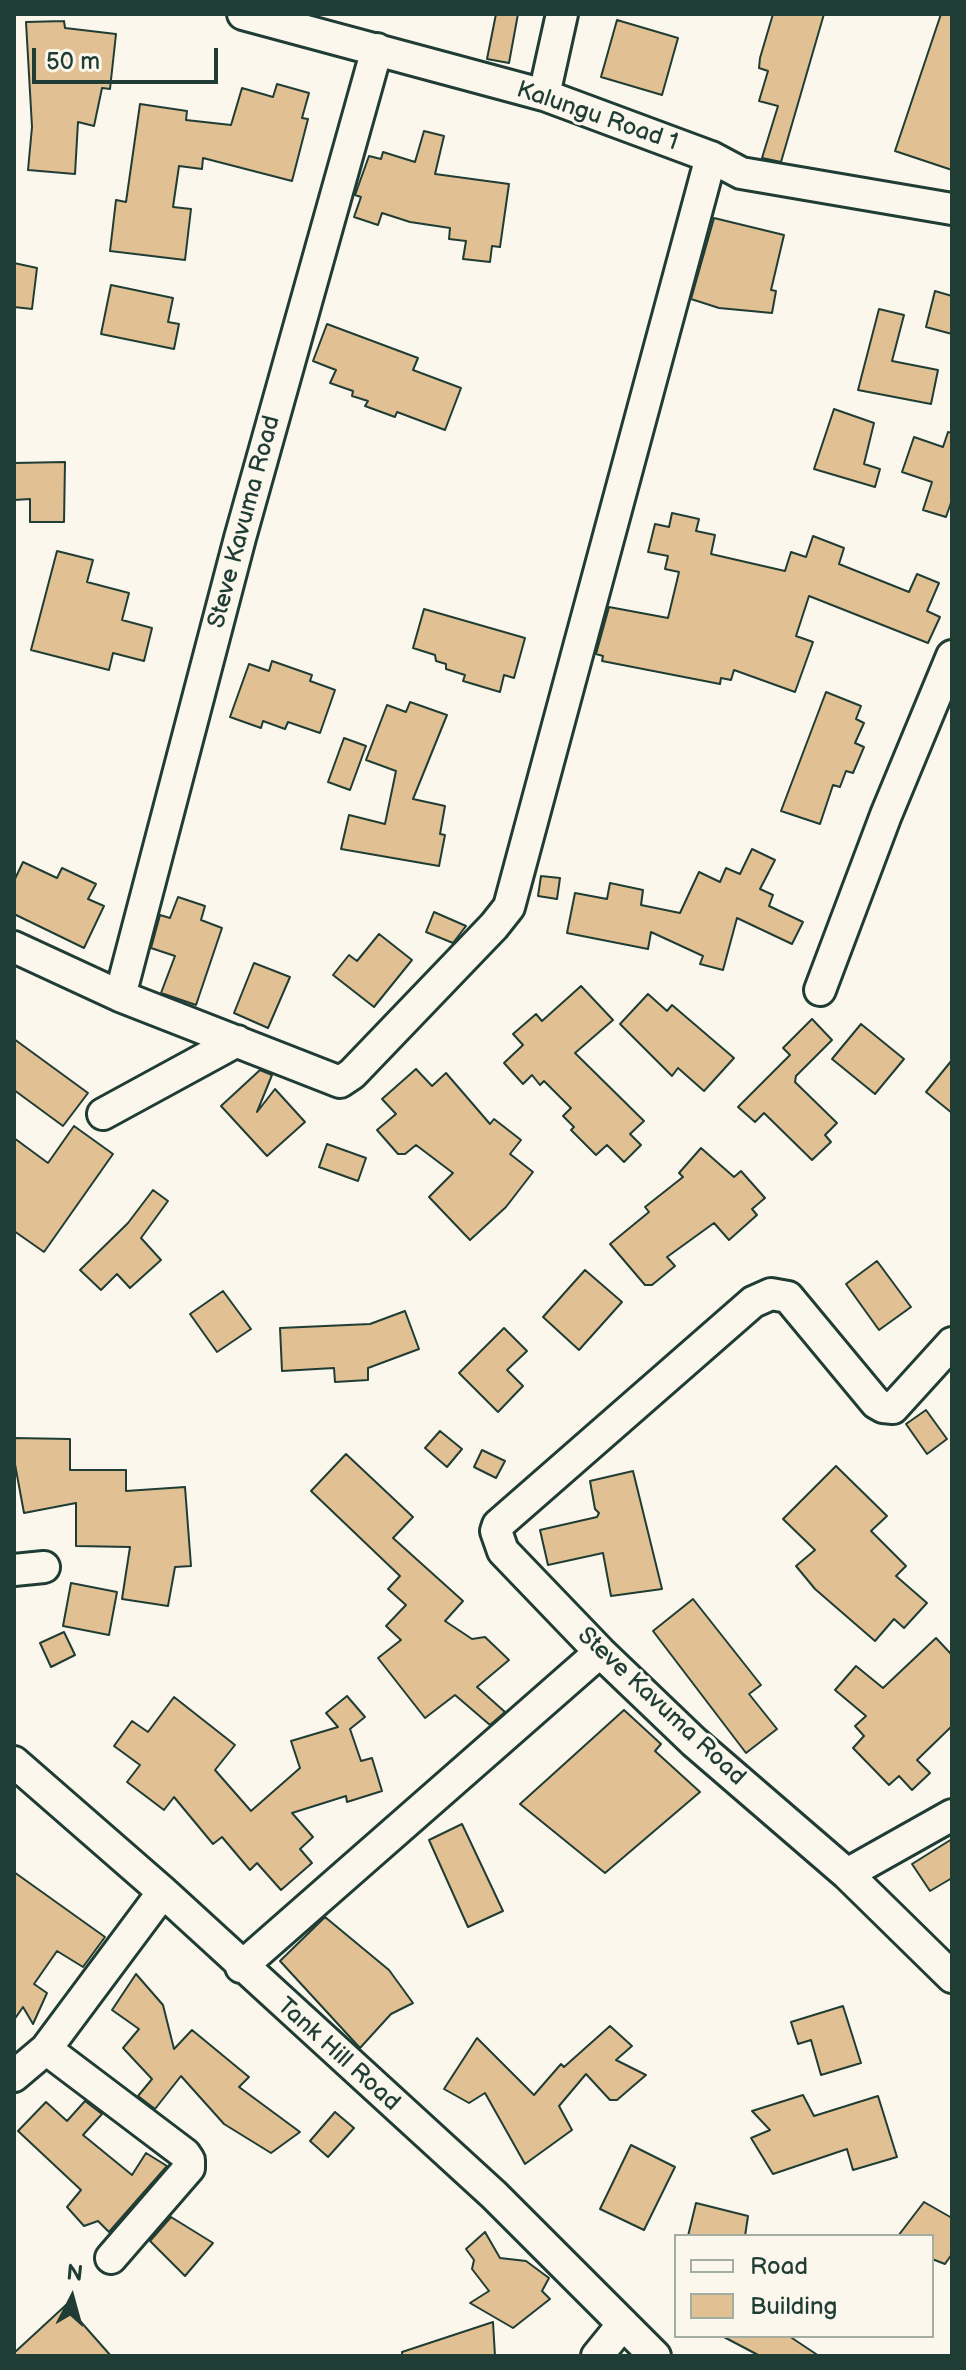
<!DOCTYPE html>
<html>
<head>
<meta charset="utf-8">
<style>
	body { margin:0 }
	#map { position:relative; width:966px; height:2370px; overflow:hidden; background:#fbf7ec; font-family:"Balsamiq Sans",sans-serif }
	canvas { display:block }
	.frame { position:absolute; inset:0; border:16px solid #1f3d34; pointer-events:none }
	.legend { position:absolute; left:674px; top:2234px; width:260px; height:104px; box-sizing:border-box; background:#fbf7ec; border:2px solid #a3ada2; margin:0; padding:10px 14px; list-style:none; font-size:24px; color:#1f3d34 }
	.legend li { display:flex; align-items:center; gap:16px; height:40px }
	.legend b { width:40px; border:2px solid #a3ada2 }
	.north { position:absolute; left:32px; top:2258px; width:80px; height:80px; -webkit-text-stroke:6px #fbf7ec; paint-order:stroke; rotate:6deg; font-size:22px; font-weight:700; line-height:32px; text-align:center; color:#1f3d34 }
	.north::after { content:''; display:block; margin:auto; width:28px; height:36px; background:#1f3d34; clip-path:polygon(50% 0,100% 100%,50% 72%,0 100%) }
	.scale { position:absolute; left:32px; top:48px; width:186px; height:36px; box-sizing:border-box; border:4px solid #1f3d34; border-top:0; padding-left:10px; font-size:24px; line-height:28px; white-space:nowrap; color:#1f3d34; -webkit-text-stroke:6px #fbf7ec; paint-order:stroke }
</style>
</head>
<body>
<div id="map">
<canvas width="966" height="2370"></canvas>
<div class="frame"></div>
<ul class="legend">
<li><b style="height:10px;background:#fbf7ec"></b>Road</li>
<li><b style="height:22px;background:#e1c093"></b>Building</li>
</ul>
<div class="north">N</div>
<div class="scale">50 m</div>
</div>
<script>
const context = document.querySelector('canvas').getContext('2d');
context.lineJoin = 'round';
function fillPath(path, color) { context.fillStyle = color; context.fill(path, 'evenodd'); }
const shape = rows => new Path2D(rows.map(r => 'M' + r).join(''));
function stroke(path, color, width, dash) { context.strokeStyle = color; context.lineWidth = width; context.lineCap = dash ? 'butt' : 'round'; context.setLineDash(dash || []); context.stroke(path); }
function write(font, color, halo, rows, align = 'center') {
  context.font = font + ' "Balsamiq Sans",sans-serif'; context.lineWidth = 6; context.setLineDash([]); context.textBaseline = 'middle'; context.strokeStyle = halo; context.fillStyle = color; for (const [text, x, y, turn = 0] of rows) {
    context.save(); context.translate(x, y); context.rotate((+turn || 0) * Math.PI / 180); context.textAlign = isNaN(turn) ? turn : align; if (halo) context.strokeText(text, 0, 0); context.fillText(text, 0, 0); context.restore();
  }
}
const building = shape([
	[496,14,518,14,509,63,487,59,496,14],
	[773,14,824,14,781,162,762,158,778,106,759,101,768,71,759,68,760,58,773,14],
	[941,14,952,14,952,170,895,151,941,14],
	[617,20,678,38,662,95,601,77,617,20],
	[64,21,65,28,116,34,110,89,102,88,94,126,78,122,75,174,28,170,32,127,26,22,64,21],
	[277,84,309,93,302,118,308,119,292,181,203,158,202,169,179,166,173,207,191,209,185,260,110,251,116,200,126,202,140,104,187,111,186,120,231,125,242,88,273,97,277,84],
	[424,131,444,136,435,174,509,184,500,247,492,246,490,262,463,259,466,241,449,239,450,228,410,222,382,213,378,225,354,217,361,197,355,195,369,156,381,159,383,152,415,162,424,131],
	[714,218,784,235,771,290,776,291,772,313,719,308,691,299,714,218],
	[14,263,37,268,32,309,14,307,14,263],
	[111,285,173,298,168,322,179,324,174,349,101,334,111,285],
	[935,291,952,296,952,334,926,327,935,291],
	[879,309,904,315,892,361,938,370,931,404,858,390,879,309],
	[327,324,418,358,413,370,461,388,445,430,397,412,395,417,365,406,368,401,352,396,353,391,330,383,336,370,313,361,327,324],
	[834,409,874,423,864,464,880,469,875,487,814,469,834,409],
	[948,432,952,433,952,500,946,517,923,510,932,482,902,472,914,437,943,447,948,432],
	[65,462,64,522,30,522,30,499,14,500,14,463,65,462],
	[672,513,699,519,696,531,715,535,711,554,785,571,791,552,806,557,813,536,844,548,839,564,909,592,917,574,939,583,927,611,940,617,928,643,809,596,796,636,813,642,795,692,734,670,731,680,721,678,720,684,602,661,603,656,596,654,609,607,668,618,679,572,665,569,668,556,648,552,655,524,669,527,672,513],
	[57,551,93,560,87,582,129,593,122,620,152,628,144,661,113,653,109,670,31,650,57,551],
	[424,609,525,638,514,678,504,675,500,692,463,681,465,675,446,669,446,664,436,661,435,655,413,648,424,609],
	[272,661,312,675,310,681,335,690,320,733,288,722,285,729,263,721,261,728,230,717,249,664,269,671,272,661],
	[826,692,861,706,856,719,864,723,855,743,864,747,853,773,846,771,840,787,833,785,820,824,781,811,826,692],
	[410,702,447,715,413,799,445,806,440,834,445,835,439,866,341,849,349,815,385,824,396,771,366,760,387,705,406,712,410,702],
	[344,738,366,746,350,790,328,782,344,738],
	[752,849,775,860,760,889,773,895,769,906,803,922,792,944,737,918,723,970,700,964,703,956,651,932,648,949,567,933,575,893,607,899,610,883,643,890,641,905,680,913,699,872,720,882,726,868,740,874,752,849],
	[23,862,57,878,62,868,96,884,88,899,104,906,84,948,14,914,14,881,23,862],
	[541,876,560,878,557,899,538,896,541,876],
	[178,897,205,906,201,920,222,928,196,1005,161,993,175,956,151,948,160,915,170,918,178,897],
	[434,912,466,926,453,943,426,932,434,912],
	[379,934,412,960,374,1007,333,975,349,955,357,961,379,934],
	[254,963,290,977,268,1028,234,1013,254,963],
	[581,986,613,1020,575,1053,644,1121,630,1134,641,1145,624,1162,607,1145,596,1155,571,1130,574,1127,563,1116,571,1108,544,1081,540,1085,532,1075,523,1084,504,1063,523,1045,513,1034,536,1014,542,1021,581,986],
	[648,994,667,1011,672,1005,734,1058,704,1091,678,1068,672,1076,620,1024,648,994],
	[812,1019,832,1040,796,1076,795,1082,837,1123,825,1135,831,1142,812,1160,764,1113,755,1122,738,1107,790,1055,783,1048,812,1019],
	[861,1024,904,1059,875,1094,832,1059,861,1024],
	[14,1039,88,1093,63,1126,14,1090,14,1039],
	[952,1060,952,1113,926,1092,952,1060],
	[416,1069,432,1086,446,1073,490,1124,494,1119,521,1140,510,1154,533,1172,506,1207,470,1240,429,1197,453,1173,416,1145,405,1154,398,1154,377,1130,396,1114,382,1099,416,1069],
	[260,1070,272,1075,257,1112,275,1089,305,1122,267,1156,221,1106,260,1070],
	[74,1126,113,1154,44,1252,14,1231,14,1138,48,1163,74,1126],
	[327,1144,366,1158,358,1181,319,1167,327,1144],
	[701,1148,734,1177,741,1171,765,1198,752,1209,757,1215,729,1240,714,1223,667,1257,675,1266,652,1285,645,1285,610,1244,649,1212,645,1207,683,1177,679,1173,701,1148],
	[153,1190,168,1201,141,1238,161,1260,130,1288,117,1274,101,1290,80,1270,128,1223,153,1190],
	[877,1261,911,1307,879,1330,846,1284,877,1261],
	[585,1270,622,1302,579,1350,543,1317,585,1270],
	[223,1291,251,1329,217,1352,190,1314,223,1291],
	[405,1311,419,1349,368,1368,368,1380,335,1382,334,1368,282,1371,280,1328,370,1324,405,1311],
	[504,1328,527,1351,507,1370,523,1386,498,1412,459,1373,504,1328],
	[926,1410,947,1439,927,1454,906,1424,926,1410],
	[440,1431,462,1449,447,1467,425,1448,440,1431],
	[14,1438,70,1439,70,1470,126,1470,126,1491,185,1487,191,1566,175,1567,168,1606,122,1599,130,1547,76,1546,76,1503,24,1513,14,1459,14,1438],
	[482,1450,505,1461,496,1478,474,1467,482,1450],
	[346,1454,413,1517,393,1538,463,1601,445,1621,472,1639,485,1637,509,1660,477,1687,505,1712,490,1725,455,1695,425,1718,378,1658,401,1640,386,1626,406,1605,388,1589,400,1576,311,1491,346,1454],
	[836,1466,887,1516,871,1531,906,1566,896,1576,927,1603,904,1628,894,1619,875,1641,815,1589,796,1566,815,1550,783,1519,836,1466],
	[633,1471,662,1589,611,1596,603,1553,548,1565,540,1530,597,1517,599,1513,595,1509,590,1481,633,1471],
	[71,1583,117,1592,109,1635,63,1626,71,1583],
	[693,1599,761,1685,749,1694,777,1729,746,1753,653,1631,693,1599],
	[64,1632,75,1655,51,1667,40,1643,64,1632],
	[936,1638,952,1655,952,1726,917,1760,930,1773,912,1790,899,1776,889,1785,853,1748,864,1736,855,1726,866,1716,835,1690,856,1666,883,1688,936,1638],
	[347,1696,365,1717,350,1729,361,1761,372,1758,382,1791,347,1802,346,1796,292,1813,313,1837,300,1849,312,1863,281,1890,257,1863,250,1870,222,1837,213,1844,174,1797,164,1810,127,1782,140,1765,114,1746,132,1721,148,1732,174,1697,235,1745,215,1770,251,1811,300,1768,291,1741,338,1727,326,1713,347,1696],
	[624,1710,661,1744,655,1751,700,1792,605,1873,520,1804,624,1710],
	[462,1824,503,1911,468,1927,429,1840,462,1824],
	[952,1839,952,1878,930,1891,912,1864,952,1839],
	[14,1872,105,1937,83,1967,57,1951,34,1984,47,1993,33,2024,23,2007,14,2020,14,1872],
	[325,1917,389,1970,413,2003,391,2014,360,2048,280,1961,325,1917],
	[136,1974,163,2005,174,2049,192,2030,249,2077,239,2087,300,2132,271,2153,224,2124,181,2076,155,2109,138,2096,152,2079,123,2048,139,2029,112,2010,136,1974],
	[843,2006,861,2063,821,2075,811,2040,798,2044,791,2022,843,2006],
	[610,2026,632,2046,616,2060,646,2075,617,2100,610,2100,586,2074,559,2106,572,2130,525,2164,485,2093,469,2103,444,2089,477,2038,534,2095,561,2064,564,2067,610,2026],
	[803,2095,814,2116,878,2096,897,2157,853,2170,847,2149,773,2174,751,2138,770,2130,752,2111,803,2095],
	[85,2101,102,2114,83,2135,132,2175,146,2153,167,2166,109,2232,98,2221,84,2226,67,2207,81,2190,18,2131,46,2102,67,2121,85,2101],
	[335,2112,354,2128,328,2157,310,2141,335,2112],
	[631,2145,675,2167,644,2230,600,2209,631,2145],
	[924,2202,952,2218,952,2254,945,2264,932,2259,932,2236,898,2236,924,2202],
	[696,2203,748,2216,745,2236,688,2236,696,2203],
	[171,2217,213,2243,185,2276,150,2241,171,2217],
	[485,2232,500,2258,526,2261,549,2278,542,2291,550,2299,513,2328,470,2303,489,2291,472,2269,474,2260,466,2249,485,2232],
	[66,2305,111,2356,14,2356,14,2353,66,2305],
	[493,2322,495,2356,402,2356,402,2352,493,2322],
	[722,2336,789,2336,819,2356,760,2356,722,2336]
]);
const minor = shape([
	[243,14,544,95,711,157,741,173,952,209],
	[544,95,562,14],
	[14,947,120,996,340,1082,352,1074,494,926,509,907,711,157],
	[820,990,886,815,952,656],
	[120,996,240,538,377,49],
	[103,1114,237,1041],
	[952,1343,893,1408,883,1407,876,1403,788,1297,771,1294,753,1302,498,1525,496,1531,503,1551,600,1652,694,1742,847,1874,952,1977],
	[14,1570,44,1567],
	[14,1762,163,1892,494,2195,655,2356],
	[847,1874,952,1815],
	[241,1967,600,1652],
	[46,2049,185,2154,189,2160,189,2168,111,2258],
	[14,2076,46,2049,163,1892],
	[597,2356,623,2324]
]);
const streetNames = [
	["Kalungu Road 1",597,117,19],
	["Steve Kavuma Road",245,522,-75],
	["Steve Kavuma Road",661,1707,43],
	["Tank Hill Road",338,2055,42]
];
fillPath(building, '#e1c093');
stroke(building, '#1f3d34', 2);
stroke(minor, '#1f3d34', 36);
stroke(minor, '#fbf7ec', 30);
write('24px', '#1f3d34', '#fbf7ec', streetNames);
</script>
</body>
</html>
